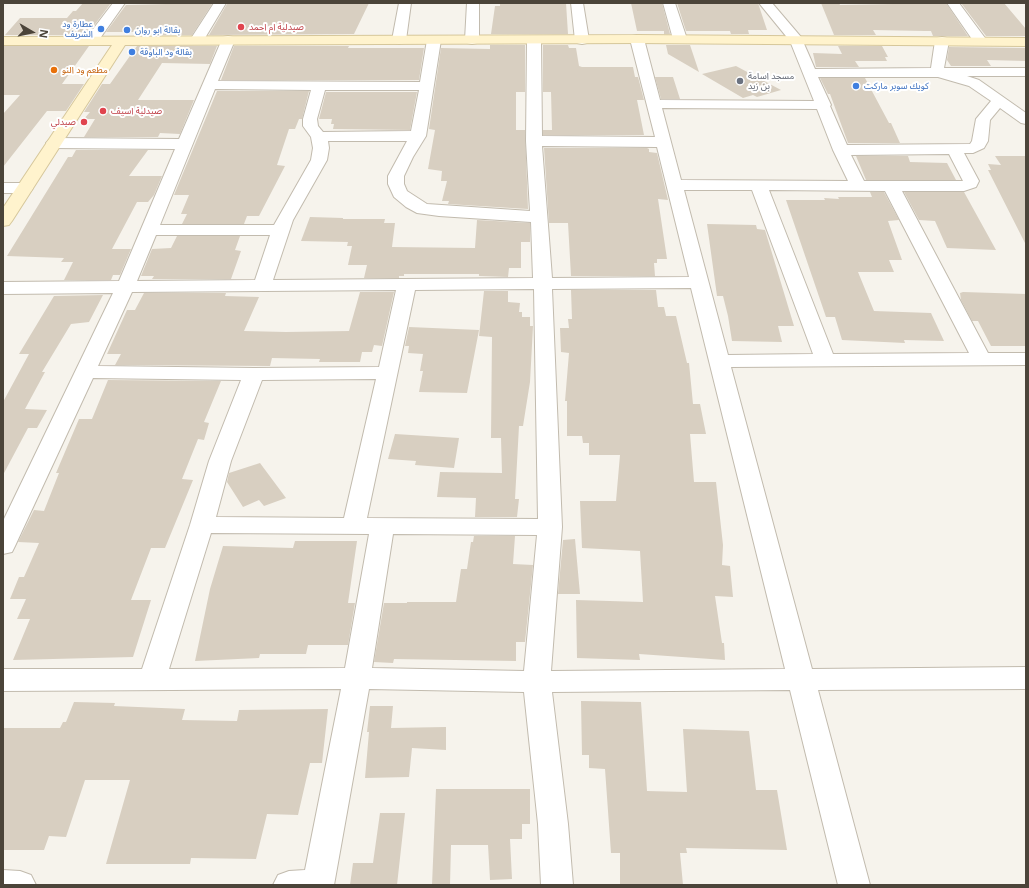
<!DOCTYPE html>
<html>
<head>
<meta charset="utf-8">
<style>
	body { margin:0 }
	#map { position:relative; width:1029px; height:888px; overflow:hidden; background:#f6f3ec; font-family:"Noto Sans",sans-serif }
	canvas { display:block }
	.frame { position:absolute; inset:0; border:4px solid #4b4439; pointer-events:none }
	.north { position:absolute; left:12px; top:12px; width:40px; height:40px; -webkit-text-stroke:3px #fff; paint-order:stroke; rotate:99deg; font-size:11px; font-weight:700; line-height:16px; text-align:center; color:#4b4439 }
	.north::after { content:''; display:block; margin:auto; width:14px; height:18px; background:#4b4439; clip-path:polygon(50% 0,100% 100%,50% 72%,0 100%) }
</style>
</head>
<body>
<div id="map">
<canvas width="1029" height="888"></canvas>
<div class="frame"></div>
<div class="north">N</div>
</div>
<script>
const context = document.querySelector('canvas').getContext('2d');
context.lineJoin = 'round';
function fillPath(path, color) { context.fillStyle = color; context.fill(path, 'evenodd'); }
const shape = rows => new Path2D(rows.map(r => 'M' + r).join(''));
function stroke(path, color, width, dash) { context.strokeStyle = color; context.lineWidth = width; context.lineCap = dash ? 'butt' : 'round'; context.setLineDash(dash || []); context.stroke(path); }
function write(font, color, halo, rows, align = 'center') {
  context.font = font + ' "Noto Sans","Noto Sans Arabic",sans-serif'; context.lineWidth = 4; context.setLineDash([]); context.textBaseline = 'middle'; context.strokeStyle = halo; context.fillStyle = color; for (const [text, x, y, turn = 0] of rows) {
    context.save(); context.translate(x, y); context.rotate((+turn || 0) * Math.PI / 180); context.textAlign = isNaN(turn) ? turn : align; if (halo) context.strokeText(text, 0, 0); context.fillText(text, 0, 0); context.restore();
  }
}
const building = shape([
	[83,3,111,3,87,35,5,35,20,18,67,18,73,11,76,11],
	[236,3,369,3,354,34,209,35,227,4],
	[500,3,566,3,568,34,491,34,495,6,500,6],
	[631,3,662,3,670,34,664,34,664,31,637,31],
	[677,3,758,3,767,30,748,30,749,34,731,34,730,31,686,31],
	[821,3,839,3,840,5,946,3,968,36,933,36,931,31,925,31,873,30,876,35,834,35],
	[961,3,1004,3,1026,29,1026,36,986,36],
	[166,4,212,4,192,35,145,35,147,32,106,32,126,5],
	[490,45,525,45,525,92,516,92,516,130,525,130,528,209,448,204,449,201,442,201,447,181,441,181,442,171,428,169,435,130,429,129,441,48,490,49],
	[543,45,568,45,569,48,576,48,579,66,582,67,633,67,635,77,638,77,644,100,637,100,644,135,543,135,543,130,552,130,551,92,543,92],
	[666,45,690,45,699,72,668,54],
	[3,46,89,46,62,84,84,84,66,111,47,111,3,167,3,114,20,95,3,95],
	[137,46,217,46,210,64,162,63,138,100,194,100,180,134,160,133,158,137,84,137,95,119,84,119,90,112,84,112,102,84,110,84],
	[234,46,349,46,348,48,424,48,419,80,221,80],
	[838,46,882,46,888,57,885,57,887,61,855,61,859,67,816,67,813,53,842,54],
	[949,47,1026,48,1026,61,987,60,991,66,951,66,947,60],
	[736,66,781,90,757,97,753,95,743,98,702,74],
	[655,77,673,77,680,99,661,99],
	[820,78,865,78,889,123,891,123,900,143,848,143,830,94,828,94],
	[217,91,309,91,302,119,299,119,295,129,289,129,277,165,285,166,259,216,247,216,244,224,182,224,187,214,181,214,189,195,174,195],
	[326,92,417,92,410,130,333,129,334,124,331,124,332,119,319,119],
	[544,148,647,148,649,149,649,152,657,153,668,200,658,199,667,259,657,259,657,263,654,263,655,276,571,276,568,223,549,223],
	[76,150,148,150,129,176,162,176,154,195,148,202,137,202,112,249,131,249,120,275,113,275,111,280,64,280,73,262,61,262,64,258,7,256,68,157,72,157],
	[856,156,908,156,910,162,947,163,956,180,866,180],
	[995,156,1026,156,1026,245,988,170,991,170,988,164,1001,165],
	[870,192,884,192,899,220,888,221,902,260,889,260,894,272,858,272,874,311,931,313,944,341,904,340,905,343,842,340,835,317,826,317,786,200,825,200,824,198,839,199,838,197,872,197],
	[904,192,964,192,996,250,947,248,935,221,919,220],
	[310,217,343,218,343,219,385,219,384,223,395,223,392,247,475,248,477,220,530,223,530,242,521,242,521,268,509,268,508,277,479,276,479,274,404,274,404,276,399,276,399,278,364,278,367,265,348,265,352,246,347,246,348,242,301,241],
	[707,224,756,225,757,229,765,230,794,326,778,326,782,342,732,341,728,316,723,296,717,296],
	[177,236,240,236,235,250,241,251,231,279,152,279,154,276,141,276,152,249,171,248],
	[571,290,656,290,658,307,664,307,666,316,676,316,687,363,689,363,693,404,700,404,706,434,690,434,694,482,716,482,723,545,722,565,730,566,733,597,715,596,722,643,724,643,725,660,639,654,640,660,577,658,576,600,643,602,640,551,582,548,580,501,616,501,620,455,589,455,589,443,583,443,582,436,567,436,567,401,565,401,569,353,561,352,560,328,569,328,568,319,572,319],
	[484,291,508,291,508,302,520,303,519,312,522,312,522,317,530,317,530,326,533,326,530,382,523,426,519,426,515,499,519,499,517,517,475,517,476,498,437,497,440,472,502,473,501,438,491,438,492,337,479,336],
	[360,292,394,292,382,346,374,345,372,352,362,352,360,362,319,362,320,359,272,358,270,366,115,365,121,354,107,354,127,310,135,310,144,293,226,293,225,296,259,297,244,331,286,332,349,331],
	[963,292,1026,294,1026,346,991,346,978,321,972,321,961,300,960,293],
	[103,295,89,322,71,324,42,372,45,372,25,409,47,410,37,428,28,428,3,475,3,402,29,354,19,354,54,296],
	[409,327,479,330,467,393,419,392,423,371,420,371,423,354,408,353,409,346,405,346],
	[108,380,221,381,204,422,209,423,204,440,198,439,182,479,193,480,165,548,151,548,131,600,151,600,133,657,13,660,30,619,17,619,26,599,10,599,19,577,24,577,39,543,18,542,34,510,44,511,59,473,56,473,79,419,92,419],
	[395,434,459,438,454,468,415,465,416,461,388,459],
	[260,463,286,498,264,506,259,500,243,507,227,482,229,473],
	[474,536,515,536,513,564,533,565,525,642,516,642,516,661,394,659,393,663,374,662,384,603,407,603,407,602,456,602,461,569,467,569,471,542,473,542],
	[575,539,580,594,558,594,563,540],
	[295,541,357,541,348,603,355,603,348,645,308,645,306,654,260,654,259,658,195,661,210,589,223,546,293,548],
	[581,701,641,702,647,791,687,792,683,729,749,731,756,790,777,790,787,850,686,848,687,853,680,853,683,885,620,885,620,853,611,853,605,769,589,768,589,755,582,755],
	[74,702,115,703,114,706,185,709,182,720,237,721,239,710,328,709,322,763,310,763,298,815,267,814,256,859,191,858,190,864,106,864,130,780,85,780,66,837,49,836,44,850,3,850,3,728,60,728,63,722,66,722],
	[370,706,393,706,391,728,446,727,446,750,412,748,409,777,365,778,369,732,367,732],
	[436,789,530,789,530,824,522,824,522,839,510,839,512,879,490,880,488,845,451,845,450,885,432,885],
	[380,813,405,813,397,885,350,885,353,863,373,863]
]);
const street = shape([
	[113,3,125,3,96,44,86,44,84,41,113,3],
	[214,3,226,3,202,43,192,43,190,40,214,3],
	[399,3,411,3,406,40,404,43,399,44,394,43,392,40,399,3],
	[467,3,479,3,479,40,477,43,472,44,467,43,465,40,467,3],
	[571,3,583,3,589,40,587,43,582,44,577,43,575,40,571,3],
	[663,3,675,3,687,39,685,42,675,42,673,39,663,3],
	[759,3,772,3,801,37,815,69,931,68,935,41,937,38,942,37,947,38,949,41,944,68,1026,68,1026,76,967,76,979,80,1026,113,1026,124,1021,123,1000,108,990,120,988,141,984,148,973,153,964,153,979,181,976,187,964,191,902,191,988,353,1026,353,1026,365,731,367,812,669,1026,667,1026,689,818,690,870,885,838,885,790,690,552,692,568,824,573,885,541,885,538,824,524,692,369,689,334,885,273,885,278,875,289,871,305,870,341,689,3,691,3,669,142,669,190,525,209,461,241,380,93,378,15,546,12,552,3,554,3,521,113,293,3,294,3,282,119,281,175,149,54,148,49,146,46,143,49,140,54,138,179,139,223,37,228,36,233,37,235,40,218,81,420,82,427,40,429,37,434,36,439,37,441,40,426,136,413,157,404,176,404,184,407,191,427,204,530,211,526,141,527,40,529,37,534,36,539,37,541,40,542,136,655,137,630,39,632,36,637,35,642,36,644,39,660,100,814,101,790,41,759,3],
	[818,77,938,77,969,86,991,101,976,119,972,141,970,144,847,145,830,106,831,105,818,77],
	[215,89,311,90,303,119,303,126,311,137,313,148,311,160,274,225,160,225,215,89],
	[325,90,419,90,411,131,323,132,318,126,317,119,325,90],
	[662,108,817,109,833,150,848,181,681,180,662,108],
	[328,141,407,141,388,176,388,184,394,197,406,207,417,213,439,216,531,222,533,278,273,280,293,220,327,160,329,148,328,141],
	[542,146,657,147,689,277,552,278,542,146],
	[949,154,963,181,864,181,851,155,949,154],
	[684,190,752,190,813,354,728,355,684,190],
	[769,190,885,191,969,353,833,354,769,190],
	[156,235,270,235,255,280,137,281,156,235],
	[691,288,785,669,551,671,562,527,552,289,691,288],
	[534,289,538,519,367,518,415,290,534,289],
	[396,290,379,367,254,368,98,366,132,292,396,290],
	[376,379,344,518,216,517,231,461,262,380,376,379],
	[211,533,369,534,345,668,169,669,211,533],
	[393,534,537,535,524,671,372,668,393,534],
	[947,3,959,3,988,42,986,45,976,45,947,3],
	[3,183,25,183,31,185,33,188,31,191,25,193,3,193,3,183],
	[3,870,20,871,31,875,36,885,3,885,3,870]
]);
const secondary = shape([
	[637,35,1026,38,1026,46,637,43,125,45,12,221,9,225,3,226,3,208,112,45,3,45,3,37,637,35]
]);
const markers = [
	[241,27,4,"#e0444e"],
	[101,29,4,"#3f7fe0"],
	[127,30,4,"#3f7fe0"],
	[132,52,4,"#3f7fe0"],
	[54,70,4,"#e8710a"],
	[740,81,4,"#6b7280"],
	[856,86,4,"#3f7fe0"],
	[103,111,4,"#e0444e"],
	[84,122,4,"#e0444e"]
];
const farShopnames = [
	["عطارة ود",93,24,"right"],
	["الشريف",93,34,"right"],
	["بقالة ابو روان",135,30],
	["بقالة ود الباوقة",140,52],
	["كويك سوبر ماركت",864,86]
];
const farHealthnames = [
	["صيدلية ام احمد",249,27],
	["صيدلية اسيف",111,111],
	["صيدلي",76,122,"right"]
];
const farFoodnames = [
	["مطعم ود النو",62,70]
];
const farWorshipnames = [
	["مسجد اسامة",748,76],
	["بن زيد",748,86]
];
fillPath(building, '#d8cfc1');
stroke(street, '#c2bbae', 2);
stroke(secondary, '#d6c79b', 2);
fillPath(street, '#fff');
fillPath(secondary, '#fff3cd');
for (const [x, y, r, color] of markers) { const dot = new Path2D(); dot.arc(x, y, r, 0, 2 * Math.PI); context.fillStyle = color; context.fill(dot); stroke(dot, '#fff', 1.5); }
write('9px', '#366cbe', '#fff', farShopnames, 'left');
write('9px', '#be3a42', '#fff', farHealthnames, 'left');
write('9px', '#c56008', '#fff', farFoodnames, 'left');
write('9px', '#5b616d', '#fff', farWorshipnames, 'left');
</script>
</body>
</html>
